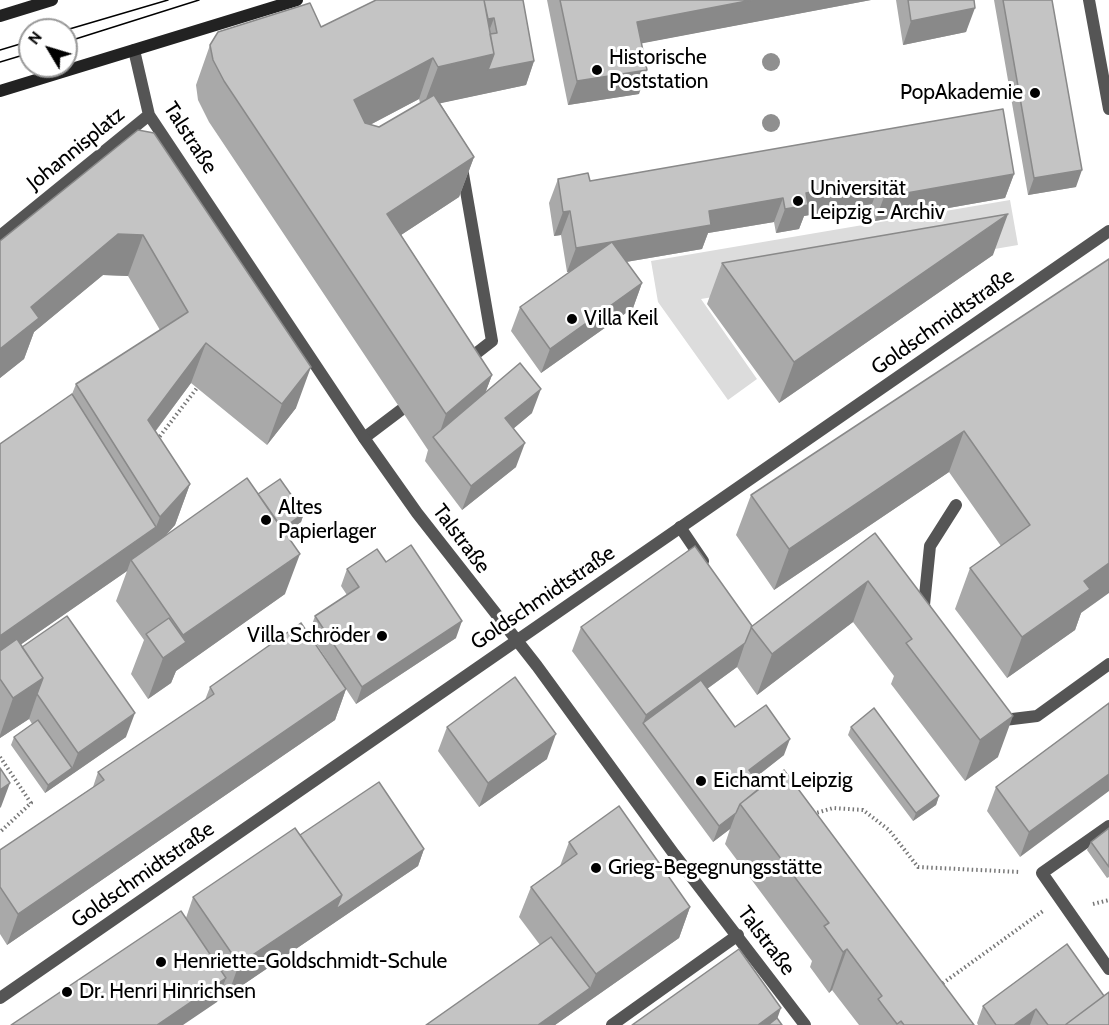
<!DOCTYPE html>
<html>
<head>
<meta charset="utf-8">
<style>
	body { margin:0 }
	#map { position:relative; width:1109px; height:1025px; overflow:hidden; background:#fff; font-family:Cabin,sans-serif }
	canvas { display:block }
	.north { position:absolute; left:18px; top:18px; width:60px; height:60px; box-sizing:border-box; background:#fff; border:2px solid #999; border-radius:50%; rotate:308deg; font-size:16px; font-weight:700; line-height:24px; text-align:center; color:#000 }
	.north::after { content:''; display:block; margin:auto; width:21px; height:27px; background:#000; clip-path:polygon(50% 0,100% 100%,50% 72%,0 100%) }
</style>
</head>
<body>
<div id="map">
<canvas width="1109" height="1025"></canvas>
<div class="north">N</div>
</div>
<script>
const context = document.querySelector('canvas').getContext('2d');
context.lineJoin = 'round';
function fillPath(path, color) { context.fillStyle = color; context.fill(path, 'evenodd'); }
const shape = rows => new Path2D(rows.map(r => 'M' + r).join(''));
function stroke(path, color, width, dash) { context.strokeStyle = color; context.lineWidth = width; context.lineCap = dash ? 'butt' : 'round'; context.setLineDash(dash || []); context.stroke(path); }
function write(font, color, halo, rows, align = 'center') {
  context.font = font + ' Cabin,sans-serif'; context.lineWidth = 6; context.setLineDash([]); context.textBaseline = 'middle'; context.strokeStyle = halo; context.fillStyle = color; for (const [text, x, y, turn = 0] of rows) {
    context.save(); context.translate(x, y); context.rotate((+turn || 0) * Math.PI / 180); context.textAlign = isNaN(turn) ? turn : align; if (halo) context.strokeText(text, 0, 0); context.fillText(text, 0, 0); context.restore();
  }
}
const green = shape([
	[1010,200,1018,245,701,299,757,379,728,400,658,302,651,261]
]);
const path = shape([
	[157,440,197,388],
	[0,757,31,803,0,832],
	[813,814,833,808,863,810,889,830,918,867,1020,872],
	[1093,904,1109,900],
	[939,986,1043,911]
]);
const lane = shape([
	[462,168,492,341,465,362],
	[364,438,401,410],
	[680,527,703,561],
	[926,612,924,605,930,546,956,505],
	[996,721,1037,716,1109,664],
	[1109,826,1042,873,1109,969]
]);
const street = shape([
	[1089,0,1109,109],
	[134,50,149,115,364,438,417,513,537,666,674,854,805,1025],
	[0,236,149,115],
	[0,998,1109,231],
	[612,1025,738,935]
]);
const secondary = shape([
	[0,16,52,0],
	[0,91,297,0]
]);
const tram = shape([
	[66,30,168,0],
	[66,42,199,0],
	[0,50,30,41],
	[0,62,30,53]
]);
const trees = [
	[771,62],
	[771,123]
];
const wall = shape([
	[523,0,534,61,526,85,440,103,474,157,459,197,401,235,492,375,485,393,532,413,513,429,516,467,462,510,425,461,428,450,209,122,198,100,196,85,210,45,321,27],
	[419,99,420,103,379,127,370,125],
	[547,0,871,0,642,43,639,94,568,105],
	[896,0,974,0,966,32,903,45],
	[994,0,1052,0,1076,187,1028,195],
	[138,130,296,408,267,445,191,383,155,432,190,484,175,525,166,535,258,494,304,513,301,522,285,533,285,594,176,671,171,683,148,699,131,674,144,640,116,601,127,571,20,645,22,647,126,737,45,793,11,745,14,737,32,724,29,719,0,738,0,444,72,394,76,384,160,330,128,276,103,275,34,332,24,359,0,378,0,241],
	[1014,174,1005,198,875,221,872,204,804,216,799,229,776,233,774,222,708,233,702,249,626,262,642,283,633,308,541,373,511,331,520,307,570,272,567,272,561,235,554,236,549,203,558,179,590,181],
	[993,255,779,403,707,304,722,263],
	[1109,259,1081,613,1075,630,1007,678,955,609,970,568,1001,546,949,472,774,590,736,535,751,495],
	[875,533,998,757,965,781,891,684,894,676,853,622,757,695,737,667,707,689,735,727,784,755,755,778,761,787,974,1025,859,1025,832,990,829,993,810,967,812,961,725,844,730,829,713,842,572,651,581,627,752,626],
	[386,562,456,638,356,704,346,689,335,720,7,945,0,934,0,850,93,787,98,772,205,700,210,687,337,675,309,633,315,616,347,595,341,586,347,569],
	[1109,703,1020,857,987,811,996,787],
	[447,727,547,759,479,807,438,751],
	[851,727,939,796,936,805,913,821,848,735],
	[1109,828,1109,877,1107,878,1087,850,1091,842],
	[300,835,424,849,418,866,228,995,222,987,217,1002,186,918,193,897],
	[569,842,690,907,679,938,555,1025,540,945,519,917,531,887,560,866],
	[1104,996,1109,1025,978,1025,977,1023,983,1006]
]);
const shadedWall = shape([
	[752,0,871,0,628,46,637,22],
	[975,8,966,32,903,45,911,21],
	[494,18,485,42,479,21],
	[494,54,534,61,526,85,423,107,438,67],
	[433,58,419,99,339,141,354,100],
	[647,70,639,94,568,105,577,81],
	[474,157,459,197,372,254,387,214],
	[1082,170,1076,187,1028,195,1034,178],
	[1014,174,1005,198,875,221,884,197],
	[881,180,872,204,804,216,799,229,776,233,785,209,806,193],
	[783,198,774,222,708,233,702,249,567,272,576,248,709,211],
	[570,211,561,235,554,236,563,212],
	[1008,214,993,255,779,403,794,362],
	[118,234,143,235,128,276,103,275,34,332,24,359,0,378,0,349,31,307],
	[642,283,633,308,541,373,550,349],
	[206,343,191,383,133,461,148,420],
	[311,367,296,408,267,445,282,404],
	[492,375,477,415,437,441,446,414],
	[541,389,532,413,496,443,505,418],
	[964,431,949,472,774,590,789,549],
	[525,443,516,467,462,510,471,486],
	[190,484,175,525,145,558,131,560,127,571,0,659,0,636,156,527,160,517],
	[304,513,301,522,256,553,260,545],
	[300,554,285,594,176,671,171,683,148,699,163,658,179,647,183,635],
	[1109,563,1109,593,1081,613,1075,630,1007,678,1022,637,1084,581],
	[868,581,853,622,757,695,772,654],
	[462,621,456,638,356,704,362,687],
	[745,643,737,667,649,731,643,723,646,715],
	[43,678,29,719,0,738,0,735,13,698],
	[346,689,335,720,7,945,18,914],
	[135,713,126,737,45,793,48,785,72,768,78,753],
	[1013,716,998,757,965,781,980,740],
	[556,734,547,759,479,807,488,783],
	[790,739,784,755,743,787,749,770],
	[1109,774,1109,791,1020,857,1029,832],
	[10,783,1,807,0,808,0,790],
	[939,796,936,805,913,821,916,813],
	[736,813,730,829,713,842,719,826],
	[424,849,418,866,228,995,239,964,342,895],
	[690,907,679,938,555,1025,538,1025,590,988,596,974],
	[847,949,832,990,829,993,843,952],
	[226,978,217,1002,183,1025,157,1025],
	[781,1008,775,1025,758,1025],
	[1036,1009,1030,1025,1014,1025]
]);
const building = shape([
	[376,0,484,0,494,54,438,67,433,58,354,100,365,123,379,127,434,95,474,157,387,214,492,375,446,414,224,81,213,60,210,45,218,32,310,3,321,27,376,0],
	[484,0,523,0,534,61,488,70,494,54,490,34,497,33,494,18,488,19,484,0],
	[560,0,752,0,637,22,647,70,577,81,560,0],
	[908,0,974,0,975,8,911,21,908,0],
	[1003,0,1052,0,1082,170,1034,178,1003,0],
	[1003,109,1014,174,884,197,881,180,806,193,808,205,785,209,783,198,709,211,711,225,576,248,570,211,563,212,558,179,588,173,590,181,1003,109],
	[138,130,154,133,311,367,282,404,206,343,148,420,190,484,160,517,76,384,188,312,143,235,118,234,31,307,39,318,0,349,0,241,138,130],
	[1008,214,794,362,722,263,1008,214],
	[612,242,642,283,550,349,520,307,612,242],
	[1109,259,1109,563,1084,581,1090,589,1022,637,970,568,1030,525,964,431,789,549,751,495,1109,259],
	[520,363,541,389,505,418,525,443,471,486,433,437,520,363],
	[72,394,156,527,0,636,0,444,72,394],
	[247,478,300,554,183,635,131,560,247,478],
	[280,479,304,513,282,529,258,494,280,479],
	[875,533,1013,716,980,740,906,643,912,639,868,581,772,654,751,627,875,533],
	[411,545,462,621,362,687,315,616,359,587,347,569,377,549,386,562,411,545],
	[695,546,752,626,745,643,646,715,581,627,695,546],
	[67,616,135,713,78,753,37,694,43,678,22,647,67,616],
	[169,618,186,642,163,658,146,634,169,618],
	[301,623,346,689,18,914,0,887,0,850,104,780,98,772,214,694,210,687,301,623],
	[17,639,43,678,13,698,0,679,0,651,17,639],
	[515,677,556,734,488,783,447,727,515,677],
	[701,680,735,727,766,705,790,739,749,770,761,787,740,804,736,813,719,826,643,723,701,680],
	[1109,703,1109,774,1029,832,996,787,1109,703],
	[874,708,939,796,916,813,851,727,874,708],
	[38,720,72,768,48,785,14,737,38,720],
	[0,768,10,783,0,790,0,768],
	[784,770,974,1025,904,1025,901,1021,897,1024,884,1007,878,999,882,996,847,949,843,952,824,926,829,923,740,804,784,770],
	[379,782,424,849,336,909,342,895,300,835,379,782],
	[619,806,690,907,596,974,531,887,577,854,569,842,619,806],
	[295,828,342,895,239,964,193,897,295,828],
	[1109,828,1109,867,1091,842,1109,828],
	[181,911,226,978,157,1025,11,1025,181,911],
	[551,937,590,988,538,1025,426,1025,551,937],
	[1067,944,1104,996,1065,1025,1048,1025,1036,1009,1014,1025,996,1025,983,1006,1067,944],
	[739,949,781,1008,758,1025,632,1025,739,949],
	[1109,992,1109,1025,1065,1025,1109,992],
	[777,1018,782,1025,768,1025,777,1018]
]);
const markers = [
	[597,70,6,"#000"],
	[1035,93,6,"#000"],
	[798,201,6,"#000"],
	[572,319,6,"#000"],
	[266,520,6,"#000"],
	[382,636,6,"#000"],
	[701,781,6,"#000"],
	[596,868,6,"#000"],
	[161,962,6,"#000"],
	[67,992,6,"#000"]
];
const poiNames = [
	["Historische",609,58],
	["Poststation",609,82],
	["PopAkademie",1023,93,"right"],
	["Universität",810,189],
	["Leipzig - Archiv",810,213],
	["Villa Keil",584,319],
	["Altes",278,508],
	["Papierlager",278,532],
	["Villa Schröder",370,636,"right"],
	["Eichamt Leipzig",713,781],
	["Grieg-Begegnungsstätte",608,868],
	["Henriette-Goldschmidt-Schule",173,962],
	["Dr. Henri Hinrichsen",79,992]
];
const streetNames = [
	["Talstraße",190,138,57],
	["Johannisplatz",76,149,-39],
	["Goldschmidtstraße",943,322,-35],
	["Talstraße",461,539,53],
	["Goldschmidtstraße",543,598,-34],
	["Goldschmidtstraße",143,875,-35],
	["Talstraße",766,941,53]
];
fillPath(green, '#dcdcdc');
stroke(path, '#777', 4, [1.5, 3]);
stroke(lane, '#555', 12);
stroke(street, '#555', 12);
stroke(secondary, '#222', 12);
stroke(tram, '#000', 1.5);
context.fillStyle = '#8f8f8f';
for (const [x, y] of trees) { context.beginPath(); context.arc(x, y, 9, 0, 2 * Math.PI); context.fill(); }
fillPath(wall, '#a9a9a9');
fillPath(shadedWall, '#898989');
fillPath(building, '#c4c4c4');
stroke(building, '#898989', 1.5);
for (const [x, y, r, color] of markers) { const dot = new Path2D(); dot.arc(x, y, r, 0, 2 * Math.PI); context.fillStyle = color; context.fill(dot); stroke(dot, '#fff', 2); }
write('21px', '#000', '#fff', poiNames, 'left');
write('21px', '#000', '#fff', streetNames);
</script>
</body>
</html>
